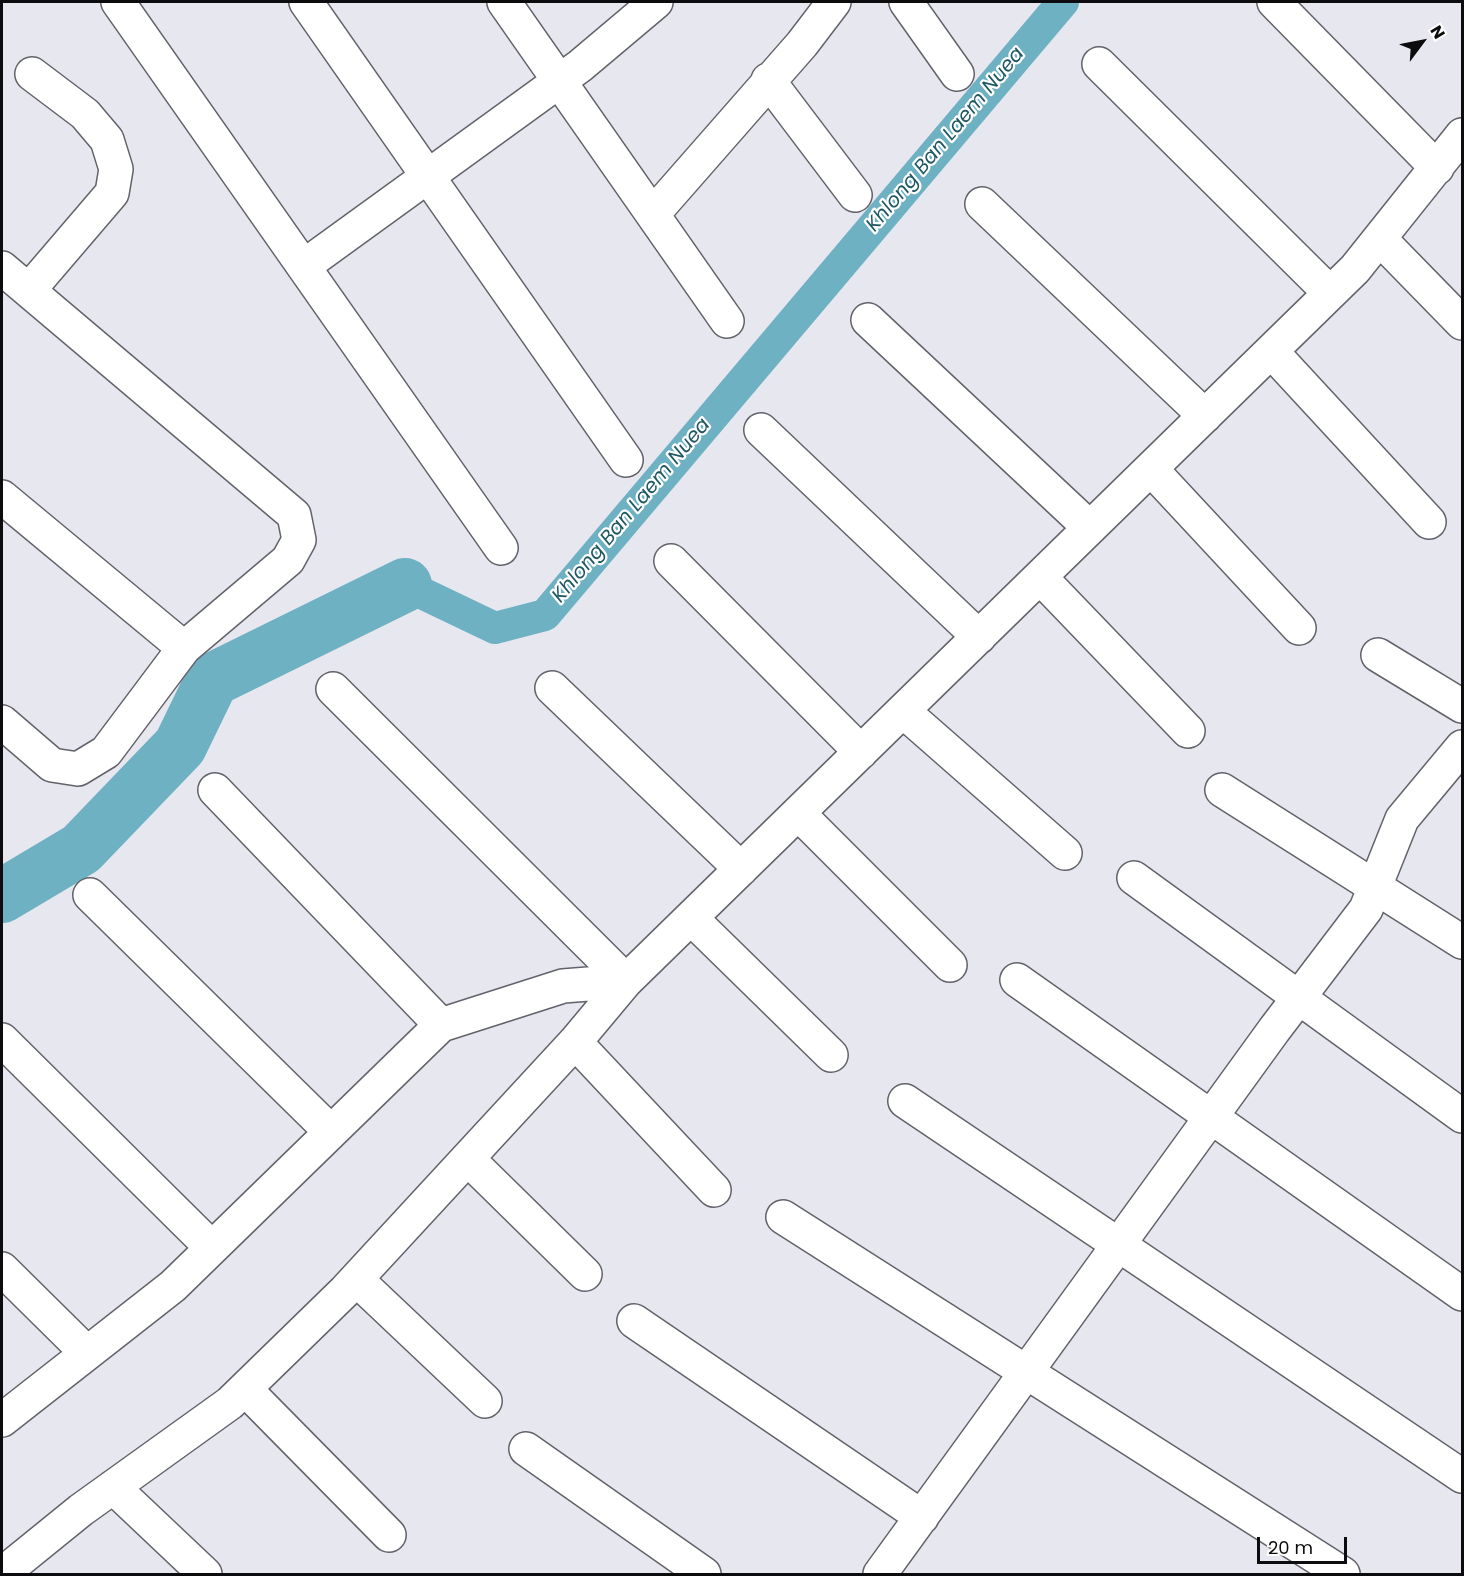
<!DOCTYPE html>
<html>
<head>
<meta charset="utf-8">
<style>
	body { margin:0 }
	#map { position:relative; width:1464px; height:1576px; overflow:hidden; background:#e7e7f0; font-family:Poppins,sans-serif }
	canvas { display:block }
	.frame { position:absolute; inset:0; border:3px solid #0c0c0f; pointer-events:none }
	.north { position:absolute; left:1392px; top:12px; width:60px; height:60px; -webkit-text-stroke:4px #fff; paint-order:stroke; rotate:58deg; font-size:16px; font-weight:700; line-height:24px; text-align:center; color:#0c0c0f }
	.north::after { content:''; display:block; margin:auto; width:21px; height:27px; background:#0c0c0f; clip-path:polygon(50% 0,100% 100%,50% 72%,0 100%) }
	.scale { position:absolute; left:1257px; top:1537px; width:90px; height:27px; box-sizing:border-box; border:3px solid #0c0c0f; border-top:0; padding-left:8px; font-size:18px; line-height:21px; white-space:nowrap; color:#0c0c0f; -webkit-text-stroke:4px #fff; paint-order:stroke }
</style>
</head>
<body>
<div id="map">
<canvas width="1464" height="1576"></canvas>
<div class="frame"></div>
<div class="north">N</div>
<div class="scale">20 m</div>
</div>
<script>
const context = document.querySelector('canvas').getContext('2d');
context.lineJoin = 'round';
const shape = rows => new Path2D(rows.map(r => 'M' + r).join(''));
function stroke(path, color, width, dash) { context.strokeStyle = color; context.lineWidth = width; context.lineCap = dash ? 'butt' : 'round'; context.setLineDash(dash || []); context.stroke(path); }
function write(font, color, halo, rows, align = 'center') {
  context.font = font + ' Poppins,sans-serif'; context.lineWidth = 4.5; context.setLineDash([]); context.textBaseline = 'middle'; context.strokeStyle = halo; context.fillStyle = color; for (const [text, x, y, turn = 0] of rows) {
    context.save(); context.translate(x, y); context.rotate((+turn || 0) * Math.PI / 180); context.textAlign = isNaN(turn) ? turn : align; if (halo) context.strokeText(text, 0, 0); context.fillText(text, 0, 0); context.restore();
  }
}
const canal = shape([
	[405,585,495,628,545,615,1063,2]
]);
const river = shape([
	[2,896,81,849,180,746,212,680,405,585]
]);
const street = shape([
	[118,2,501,548],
	[306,2,626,460],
	[504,2,727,321],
	[906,2,957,74],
	[1274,2,1437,168],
	[1099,64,1330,293],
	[768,80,855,195],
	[982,204,1205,416],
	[653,214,802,44,834,2],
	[1380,239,1462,323],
	[304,266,580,66,656,2],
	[2,268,294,515,299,540,288,560,184,648,106,752,78,769,52,765,2,722],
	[29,290,112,193,116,169,107,140,85,114,32,74],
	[868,320,1090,528],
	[1271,351,1429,522],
	[761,430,979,637],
	[1151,469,1299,628],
	[2,497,184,648],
	[671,561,861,752],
	[1040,577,1188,731],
	[1378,655,1462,706],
	[552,688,741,869],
	[333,689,626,981],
	[903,711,1065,853],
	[215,790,441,1025],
	[1222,790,1462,942],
	[798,813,950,965],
	[1134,878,1462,1116],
	[90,895,331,1132],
	[691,918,831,1055],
	[1017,980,1462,1294],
	[2,1040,212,1248],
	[575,1042,714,1190],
	[905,1101,1462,1476],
	[468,1159,585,1274],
	[783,1217,1343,1574],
	[2,1269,87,1353],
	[356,1279,485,1401],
	[634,1321,922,1517],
	[245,1389,389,1535],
	[2,1420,173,1286,441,1025,563,986,626,981],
	[526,1449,704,1574],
	[113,1487,205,1574],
	[2,1574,81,1510,230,1403,345,1291,575,1042,626,981,1355,269,1462,135],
	[880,1574,1274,1030,1366,909,1402,819,1462,747]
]);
const waterNames = [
	["Khlong Ban Laem Nuea",946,140,-50],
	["Khlong Ban Laem Nuea",632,511,-50]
];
stroke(canal, '#6eb1c3', 32);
stroke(river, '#6eb1c3', 54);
stroke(street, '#62626a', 36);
stroke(street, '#fff', 33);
write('italic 20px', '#1f5865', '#fff', waterNames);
</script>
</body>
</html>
